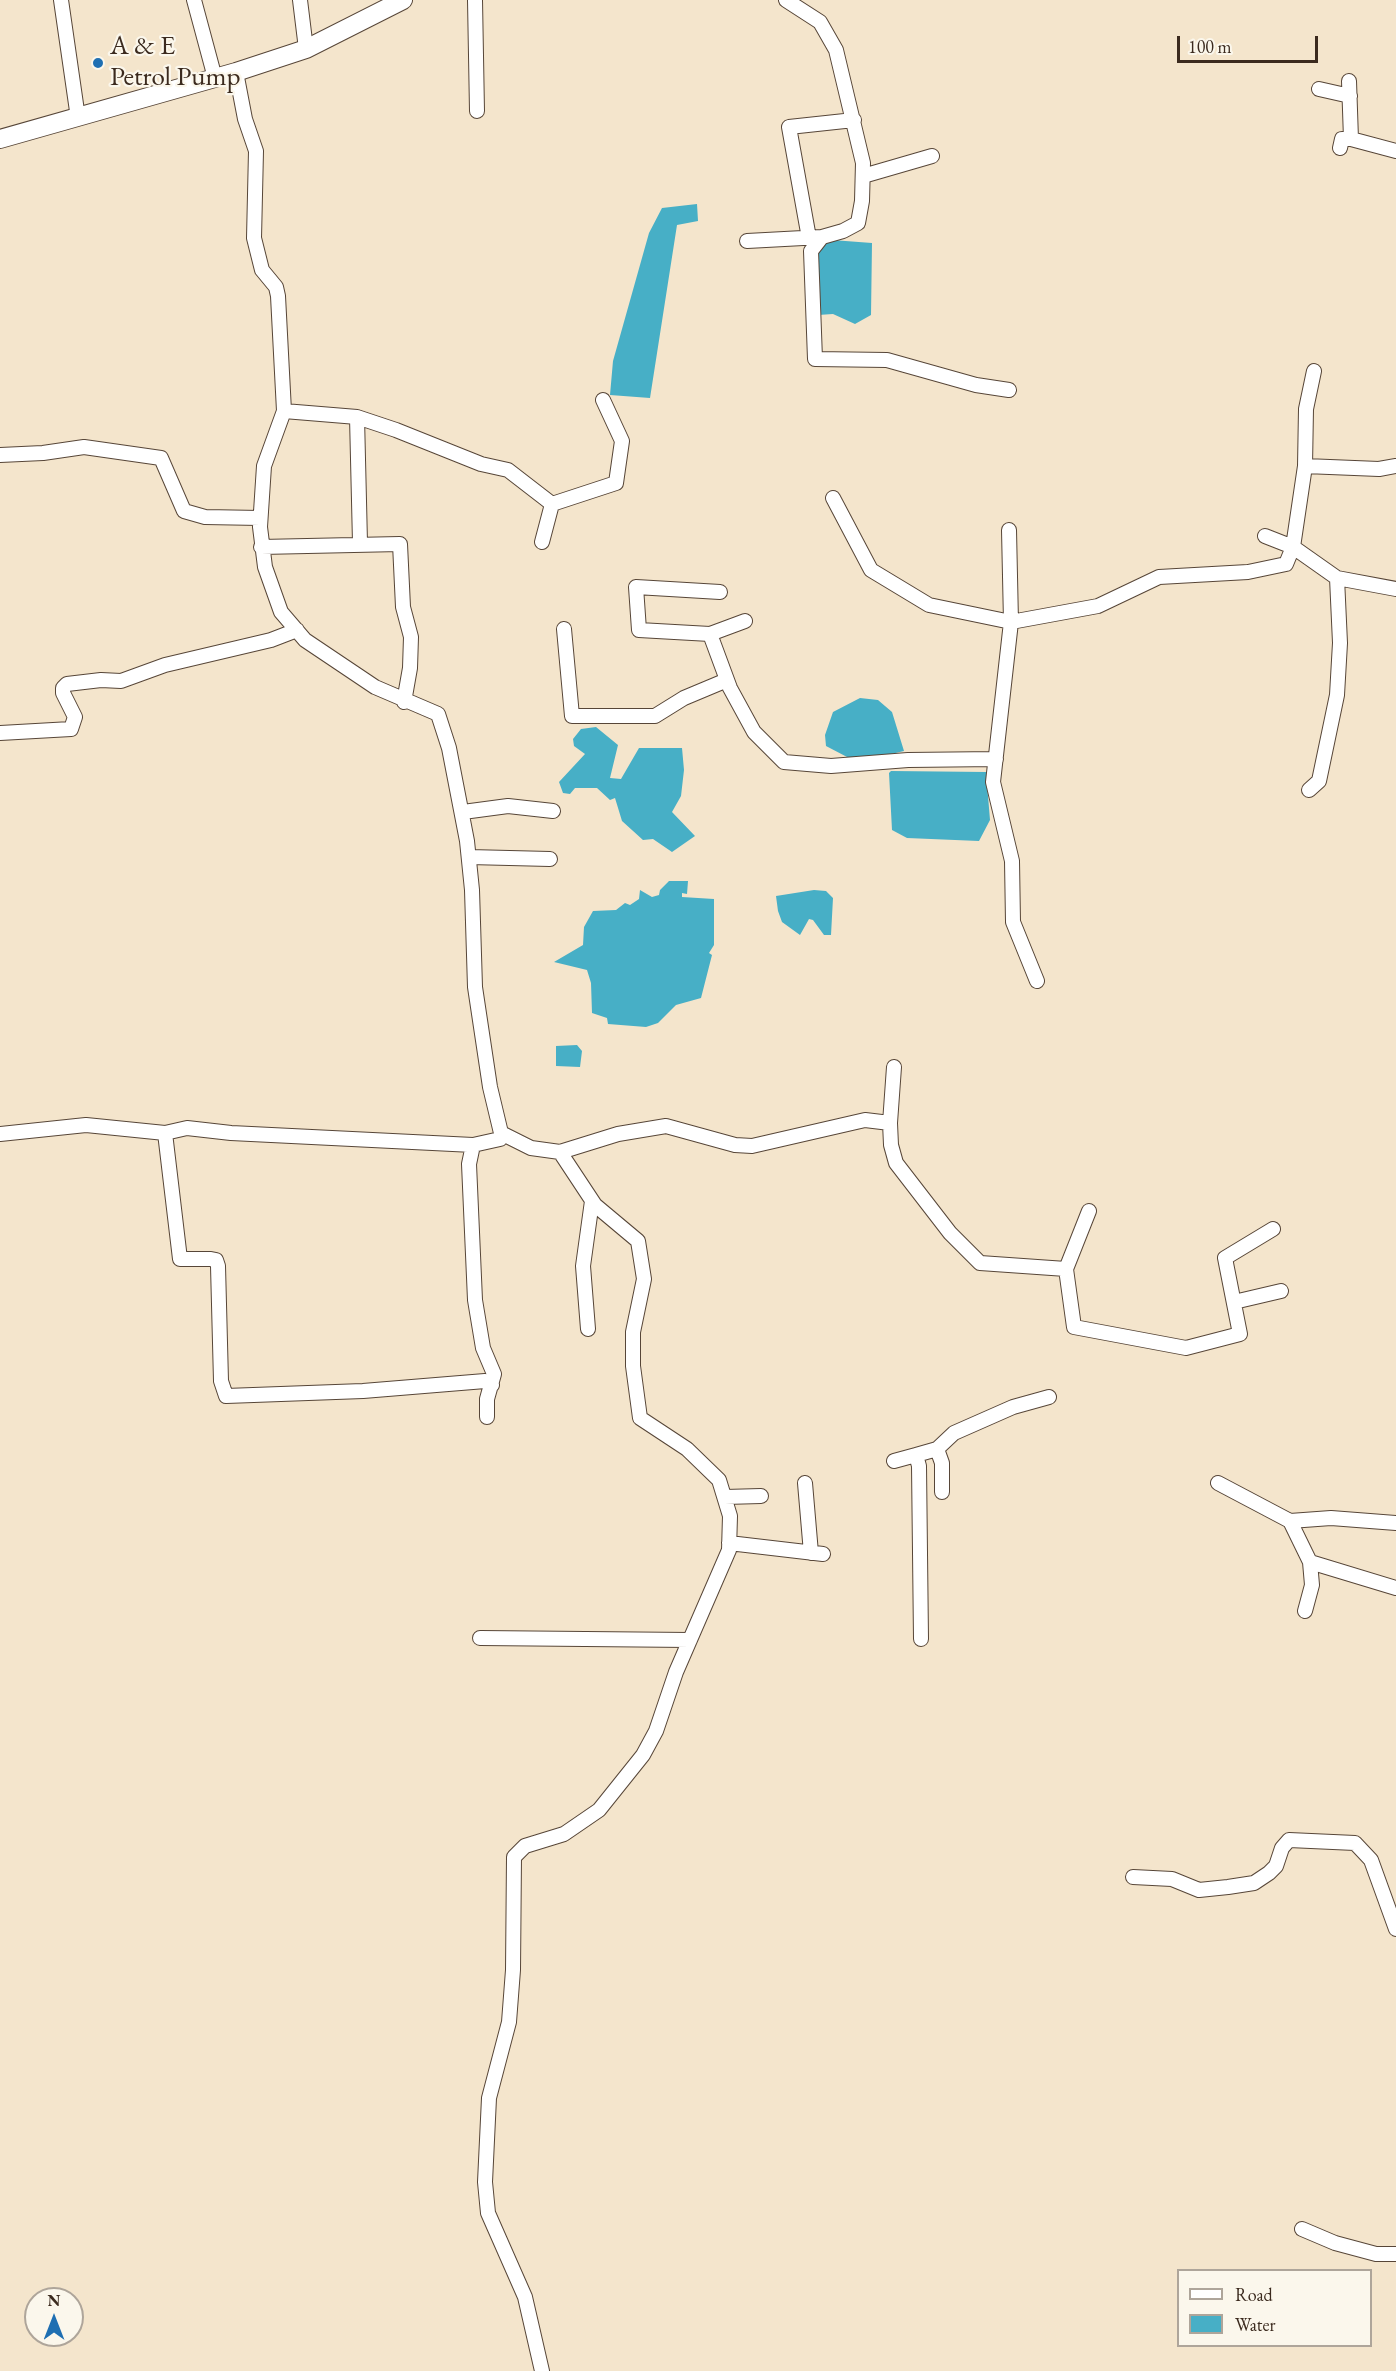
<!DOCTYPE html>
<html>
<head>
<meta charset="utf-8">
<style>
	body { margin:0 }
	#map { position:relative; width:1396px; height:2371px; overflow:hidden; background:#f4e5cc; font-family:"EB Garamond",serif }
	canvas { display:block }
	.legend { position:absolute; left:1177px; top:2269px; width:195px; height:78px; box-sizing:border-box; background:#fbf7ec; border:2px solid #aea59a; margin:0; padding:8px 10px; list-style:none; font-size:18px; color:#3b2a1e }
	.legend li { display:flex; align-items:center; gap:12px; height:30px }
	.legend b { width:30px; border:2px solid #aea59a }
	.north { position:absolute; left:24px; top:2287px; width:60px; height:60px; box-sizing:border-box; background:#fbf7ec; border:2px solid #aea59a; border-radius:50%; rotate:0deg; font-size:16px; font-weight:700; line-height:24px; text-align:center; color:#3b2a1e }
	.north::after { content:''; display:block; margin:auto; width:21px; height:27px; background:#1f6fb2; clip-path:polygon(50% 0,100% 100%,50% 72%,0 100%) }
	.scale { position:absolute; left:1177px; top:36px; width:141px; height:27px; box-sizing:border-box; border:3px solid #3b2a1e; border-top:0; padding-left:8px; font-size:18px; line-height:21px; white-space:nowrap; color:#3b2a1e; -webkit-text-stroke:4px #fbf7ec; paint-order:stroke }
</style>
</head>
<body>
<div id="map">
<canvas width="1396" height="2371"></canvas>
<ul class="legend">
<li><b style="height:8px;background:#fff"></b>Road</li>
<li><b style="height:16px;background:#47afc6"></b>Water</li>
</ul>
<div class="north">N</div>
<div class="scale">100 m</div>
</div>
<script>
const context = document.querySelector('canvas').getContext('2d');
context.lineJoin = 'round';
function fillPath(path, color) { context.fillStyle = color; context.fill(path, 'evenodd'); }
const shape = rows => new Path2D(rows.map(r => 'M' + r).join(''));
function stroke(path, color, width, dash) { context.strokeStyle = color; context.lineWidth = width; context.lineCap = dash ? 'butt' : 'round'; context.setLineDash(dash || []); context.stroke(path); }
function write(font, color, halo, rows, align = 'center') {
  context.font = font + ' "EB Garamond",serif'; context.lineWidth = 4.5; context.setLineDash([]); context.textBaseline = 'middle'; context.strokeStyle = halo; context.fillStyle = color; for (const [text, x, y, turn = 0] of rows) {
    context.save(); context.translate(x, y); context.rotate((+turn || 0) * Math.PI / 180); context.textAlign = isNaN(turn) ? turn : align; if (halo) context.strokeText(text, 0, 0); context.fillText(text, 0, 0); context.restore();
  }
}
const water = shape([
	[697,204,698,221,677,225,650,398,610,395,613,361,649,233,662,208],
	[832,240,872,243,871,315,855,324,833,314,818,315,815,253,821,244],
	[860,698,878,700,892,712,904,751,866,760,849,758,826,746,825,735,833,712],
	[596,727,618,745,610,778,621,779,639,748,682,748,684,770,681,796,672,812,695,836,672,852,653,839,643,840,622,821,615,798,610,800,597,788,575,788,570,794,563,793,559,782,585,754,574,746,573,739,581,729],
	[891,771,986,772,990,820,979,841,907,838,892,830,889,773],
	[669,881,688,881,687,894,682,893,682,897,714,899,714,945,709,953,712,955,701,998,676,1005,658,1023,646,1027,608,1024,607,1018,592,1013,591,983,587,970,554,962,583,945,584,927,593,911,616,910,625,903,630,905,639,899,640,890,652,897,659,895,660,890],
	[814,890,826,891,833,898,831,935,824,935,813,920,809,919,800,935,782,922,778,911,776,896],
	[577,1045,582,1051,580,1067,556,1066,556,1046]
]);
const minor = shape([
	[61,0,78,118],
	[194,0,215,78],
	[300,0,306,49],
	[475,0,477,111],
	[1349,81,1351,139,1396,151],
	[1319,89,1350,96],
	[1340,148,1342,139,1351,139],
	[863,176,932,156],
	[822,237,811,251,815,359,887,360,976,385,1009,390],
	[809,238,789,127,854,120],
	[747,241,822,237,843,231,858,223,862,201,863,163,836,50,820,22,786,0],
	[284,411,357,417,396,430,481,464,508,470,552,504,616,483,622,441,603,400],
	[357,417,360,543],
	[0,455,43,453,84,447,161,458,184,511,205,517,260,518],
	[1305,466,1379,469,1396,466],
	[833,498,871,570,929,605,1011,622,993,782,1012,861,1013,922,1037,981],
	[1009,530,1011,622,1098,606,1159,577,1248,572,1286,564,1293,547,1305,466,1306,409,1314,371],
	[1265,536,1293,547,1337,578],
	[542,542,552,504],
	[261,547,400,544,403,607,411,637,410,668,404,702],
	[745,621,710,634,730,688,754,732,784,762,831,766,908,760,996,759],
	[564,629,572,716,655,716,684,698,727,680],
	[710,634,639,630,636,587,720,592],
	[0,733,71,729,75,717,63,693,63,688,67,684,101,680,121,681,165,665,271,640,297,630],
	[1309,790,1319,781,1337,695,1340,643,1337,578,1396,589],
	[463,812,508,806,553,811],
	[469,857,550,859],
	[894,1067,890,1123,891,1145,896,1163,950,1233,980,1263,1066,1269,1089,1211],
	[165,1133,180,1259,211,1259,216,1260,218,1266,221,1381,226,1396,363,1391,485,1381,492,1385],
	[501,1133,531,1148,560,1152,618,1134,666,1126,735,1145,752,1146,865,1120,890,1123],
	[0,1134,86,1125,165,1133,187,1128,231,1133,473,1145,500,1139,501,1133,490,1087,475,987,472,890,467,841,449,748,438,714,375,687,305,640,281,612,265,567,260,527,264,466,284,411,278,296,276,287,262,270,254,238,256,151,245,119,236,72],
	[473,1145,469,1164,475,1300,483,1348,494,1374,487,1399,487,1417],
	[1066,1269,1074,1327,1186,1348,1240,1334,1225,1258,1273,1229],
	[1234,1302,1281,1291],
	[588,1329,583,1266,592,1201],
	[937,1449,954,1433,1013,1407,1049,1397],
	[894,1461,916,1455],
	[805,1483,811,1553],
	[1218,1483,1290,1521,1310,1562,1396,1588],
	[725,1497,761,1496],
	[1290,1521,1331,1518,1396,1523],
	[729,1543,823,1554],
	[1305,1611,1312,1585,1310,1562],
	[480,1638,690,1640],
	[921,1639,919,1466,916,1455,937,1449,942,1463,942,1492],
	[1133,1877,1172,1879,1199,1890,1228,1887,1254,1883,1269,1873,1276,1866,1282,1848,1289,1840,1355,1843,1371,1860,1396,1929],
	[1302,2229,1335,2243,1376,2254,1396,2254],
	[542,2371,525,2297,488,2213,485,2182,489,2098,509,2022,513,1970,514,1857,525,1846,564,1834,599,1810,643,1755,656,1731,676,1672,729,1550,730,1516,719,1480,687,1449,640,1418,633,1366,633,1332,644,1279,638,1241,595,1205,560,1152]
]);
const highway = shape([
	[0,139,236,72,306,49,403,0]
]);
const markers = [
	[98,63,6,"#1f6fb2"]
];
const poiNames = [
	["A & E",110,47],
	["Petrol Pump",110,78]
];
fillPath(water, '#47afc6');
stroke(minor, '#574638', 16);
stroke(highway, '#574638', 20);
stroke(minor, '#fff', 14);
stroke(highway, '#fff', 18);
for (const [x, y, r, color] of markers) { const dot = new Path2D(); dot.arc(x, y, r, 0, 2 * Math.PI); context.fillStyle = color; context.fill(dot); stroke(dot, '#fbf7ec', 2); }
write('27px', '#3b2a1e', '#fbf7ec', poiNames, 'left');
</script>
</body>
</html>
